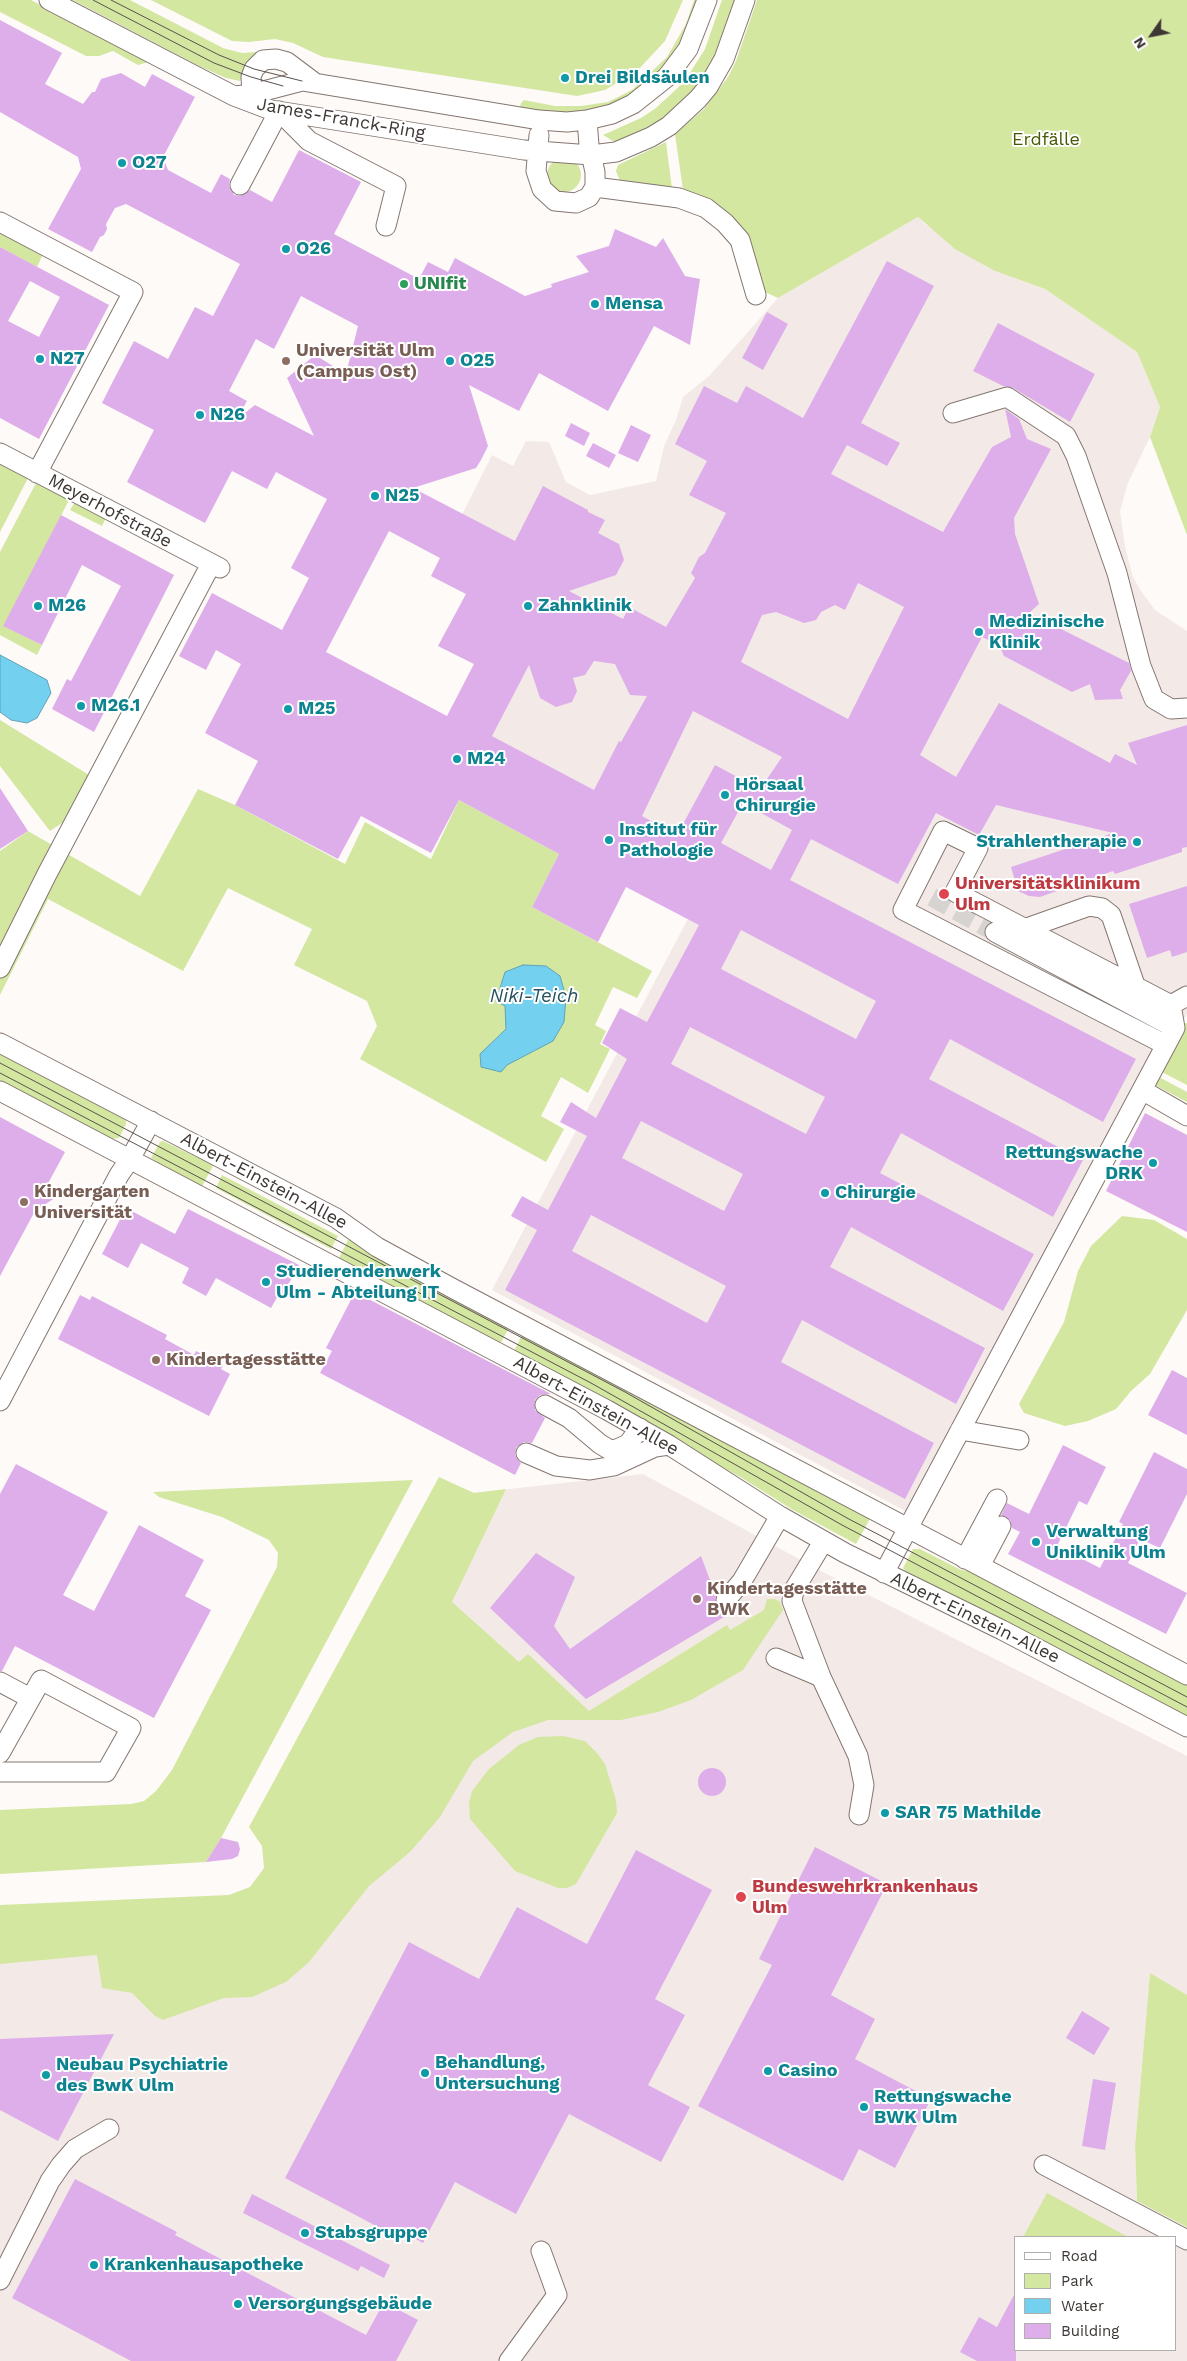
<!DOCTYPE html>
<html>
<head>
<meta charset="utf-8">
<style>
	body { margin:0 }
	#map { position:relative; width:1187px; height:2361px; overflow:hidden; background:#fdfaf8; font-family:"Work Sans",sans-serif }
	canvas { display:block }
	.legend { position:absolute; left:1014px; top:2236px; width:162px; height:115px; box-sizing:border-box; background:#fff; border:1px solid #b1afae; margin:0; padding:6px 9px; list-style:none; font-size:15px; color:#3d3634 }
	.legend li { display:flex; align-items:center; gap:10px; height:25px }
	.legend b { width:25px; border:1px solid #b1afae }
	.north { position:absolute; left:1127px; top:10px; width:50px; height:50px; -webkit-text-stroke:4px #fff; paint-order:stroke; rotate:237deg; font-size:14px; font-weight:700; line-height:20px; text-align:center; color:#3d3634 }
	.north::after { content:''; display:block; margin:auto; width:18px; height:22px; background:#3d3634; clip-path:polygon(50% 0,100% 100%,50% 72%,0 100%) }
</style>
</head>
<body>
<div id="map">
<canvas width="1187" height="2361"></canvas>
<ul class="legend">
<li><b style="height:6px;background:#fff"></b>Road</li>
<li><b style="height:14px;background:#d3e7a1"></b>Park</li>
<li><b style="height:14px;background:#73d0ee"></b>Water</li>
<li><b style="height:14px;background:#deaeea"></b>Building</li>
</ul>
<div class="north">N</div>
</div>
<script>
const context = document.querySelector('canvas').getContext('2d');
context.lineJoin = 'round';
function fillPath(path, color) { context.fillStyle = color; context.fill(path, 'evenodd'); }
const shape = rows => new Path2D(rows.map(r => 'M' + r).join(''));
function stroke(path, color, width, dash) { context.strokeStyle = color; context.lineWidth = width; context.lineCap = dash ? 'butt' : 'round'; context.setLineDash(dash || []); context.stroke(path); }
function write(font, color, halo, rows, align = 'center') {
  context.font = font + ' "Work Sans",sans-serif'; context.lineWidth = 4; context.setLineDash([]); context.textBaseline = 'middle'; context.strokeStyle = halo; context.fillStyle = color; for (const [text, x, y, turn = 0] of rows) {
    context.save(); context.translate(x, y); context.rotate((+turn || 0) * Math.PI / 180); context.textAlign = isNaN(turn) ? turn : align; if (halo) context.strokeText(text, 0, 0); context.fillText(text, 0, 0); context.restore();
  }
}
const built = shape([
	[918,217,925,224,995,271,1045,289,1137,352,1160,407,1150,437,1128,483,1120,511,1125,547,1133,577,1141,591,1155,610,1187,631,1187,1014,924,1521,492,1290,719,860,709,852,496,738,447,716,474,664,438,646,466,594,431,576,492,455,513,466,526,441,549,442,566,482,590,495,656,481,664,446,676,420,683,397,709,376,778,298],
	[643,1474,821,1571,1187,1756,1187,1995,1150,1974,1135,2146,1137,2201,1187,2227,1187,2361,0,2361,0,1943,274,1935,474,1493],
	[1016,2237,1176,2237,1176,2350,1016,2350]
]);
const green = shape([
	[0,0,31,0,149,62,138,65,113,51,99,56,86,56,0,12],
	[73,0,130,0,223,48,242,53,257,52,258,54,247,61,240,81,226,78,197,65],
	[151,0,683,0,665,41,638,70,605,90,577,96,323,57,293,43,275,39,249,42,232,41],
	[694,0,702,0,673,62,636,96,583,115,519,111,521,103,524,100,555,106,581,106,608,102,632,90,667,57,686,24],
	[722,0,735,0,716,55,694,90,664,119,647,130,618,142,613,141,603,135,641,118,656,108,684,82,705,49],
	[757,0,1187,0,1187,535,1150,437,1160,407,1137,352,1045,289,995,271,955,249,918,217,778,298,765,292,752,250,735,219,721,208,683,190,675,134,704,109,728,77,736,61],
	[666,142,672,189,625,184,620,181,616,171,618,165],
	'547 175a17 17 0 1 1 34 0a17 17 0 1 1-34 0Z',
	[0,229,44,252,37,267,0,247],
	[0,463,28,478,0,532],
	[36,483,69,500,4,626,42,645,37,655,0,635,0,552],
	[75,502,106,518,102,526,70,510],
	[0,720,89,775,68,819,50,831,0,766],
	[198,789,235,805,345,864,365,822,431,859,459,800,559,854,532,907,652,971,637,998,613,987,595,1025,606,1031,600,1044,610,1049,588,1093,561,1077,541,1116,564,1129,546,1162,360,1059,377,1026,367,1001,294,965,312,929,228,888,183,971,48,899,0,995,0,851,28,831,140,896],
	[1187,1023,1187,1085,1158,1070,1182,1024],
	[0,1050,126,1119,126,1124,119,1138,111,1139,0,1085],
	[1155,1075,1187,1092,1187,1102,1151,1083],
	[163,1141,196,1157,215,1162,200,1190,151,1158,160,1142],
	[222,1175,338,1236,331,1249,216,1188],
	[1122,1216,1154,1220,1187,1239,1187,1310,1150,1374,1131,1391,1116,1409,1088,1421,1065,1426,1024,1413,1019,1404,1064,1322,1078,1271,1091,1246],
	[351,1234,511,1324,499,1346,337,1262],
	[524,1331,872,1515,856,1544,793,1510,742,1478,513,1353],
	[439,1477,474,1493,506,1489,452,1602,519,1662,528,1654,589,1711,727,1625,730,1630,764,1610,767,1599,775,1599,780,1602,783,1610,743,1670,691,1700,658,1712,621,1720,548,1720,513,1732,473,1761,440,1817,410,1852,369,1886,309,1962,286,1982,252,1997,224,1998,163,2020,155,2016,132,1993,102,1988,97,1955,0,1964,0,1905,229,1895,250,1887,264,1868,262,1846,249,1827],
	[413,1480,221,1838,206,1862,0,1874,0,1810,131,1804,144,1801,156,1791,172,1770,277,1567,278,1553,269,1540,222,1517,159,1497,153,1492],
	[913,1549,920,1549,961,1570,977,1572,1187,1682,1187,1721,907,1573,903,1568],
	[563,1736,585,1741,597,1753,605,1764,616,1800,617,1813,576,1884,567,1888,558,1888,515,1871,470,1819,469,1803,472,1791,489,1769,519,1745,538,1737],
	[1150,1973,1187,1995,1187,2227,1137,2201,1135,2146],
	[1047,2193,1128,2237,1023,2237]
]);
const water = shape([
	[0,655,47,680,51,693,37,718,27,723,11,720,0,712,0,655],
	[523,965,546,966,560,976,566,997,564,1022,553,1041,507,1065,501,1072,481,1067,480,1054,506,1029,505,1006,496,1001,505,972,523,965]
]);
const building = shape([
	[0,20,62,53,45,84,83,104,92,92,95,92,101,79,121,73,145,87,152,74,195,97,163,157,168,170,211,193,221,174,230,179,229,186,234,195,241,196,250,190,272,202,299,150,361,182,334,234,419,279,428,262,448,272,455,258,525,296,552,287,551,284,589,272,576,256,609,246,615,229,656,247,663,238,685,276,700,279,690,345,654,326,608,411,539,373,519,411,469,385,488,446,481,460,476,468,413,488,515,541,543,486,588,510,588,512,605,520,598,533,619,544,624,560,616,575,569,591,623,619,629,607,666,627,695,578,691,573,699,557,705,553,726,513,689,495,707,461,675,444,704,386,737,403,746,386,803,418,887,261,934,286,861,423,900,443,887,466,847,445,831,474,943,532,992,447,1011,437,1005,409,1019,419,1027,439,1051,449,1014,518,1015,534,1039,604,1029,613,1129,663,1131,671,1120,690,1123,699,1095,700,1090,684,1072,692,1004,656,999,645,982,637,920,755,956,777,999,703,1110,763,1115,754,1137,765,1128,743,1187,725,1187,847,1182,848,1182,852,1115,874,1113,871,1040,897,1029,896,1018,891,1011,867,1113,833,996,805,979,835,936,813,898,884,811,839,790,880,1136,1059,1103,1122,950,1039,929,1079,1083,1160,1053,1217,901,1133,880,1173,1034,1254,1003,1311,851,1227,830,1267,985,1348,956,1404,802,1320,781,1362,934,1443,905,1499,505,1290,537,1230,511,1216,522,1196,548,1210,587,1136,560,1122,571,1102,596,1118,627,1059,602,1043,620,1008,647,1022,699,925,626,887,598,942,532,907,559,854,459,800,431,853,361,816,338,859,235,805,258,761,205,733,241,664,216,650,206,670,179,656,212,593,282,630,309,578,291,568,327,499,276,472,267,489,232,471,205,523,127,482,154,430,102,403,111,385,134,341,168,359,195,307,213,316,240,264,126,204,115,208,106,224,107,229,104,235,100,237,92,252,48,229,81,169,78,157,0,112],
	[301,296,358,326,346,374,315,355,287,378,314,436,255,405,237,419,247,401,229,391,256,339,274,349],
	[389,531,440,558,431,576,466,594,438,646,474,664,447,716,326,652],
	[858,583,904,607,848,719,741,662,762,615,776,612,804,623,816,620,821,612,835,605,845,610],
	[594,661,615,664,630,695,647,696,621,742,619,741,594,790,492,736,529,665,540,698,556,707,572,702,577,691,573,678,585,675],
	[693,711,782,757,767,779,760,780,756,787,715,765,677,835,642,816],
	[743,803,792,830,771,870,721,843],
	[741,930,876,1001,856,1039,721,969],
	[690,1027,825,1097,806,1134,671,1064],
	[641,1121,743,1174,724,1211,622,1158],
	[591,1215,726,1286,707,1323,572,1251],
	[0,247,109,305,39,439,0,418],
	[30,281,60,297,39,337,8,321],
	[767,312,788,324,763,370,742,358],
	[998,323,1095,374,1070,422,1013,388,1003,386,973,371],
	[571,423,590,433,584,446,565,436],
	[631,425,651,435,638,462,618,453],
	[593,443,616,455,609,468,586,456],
	[61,515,174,575,94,732,52,709,67,679,71,681,121,586,82,565,42,645,3,626],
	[0,788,28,831,0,849],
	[1187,886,1187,952,1172,957,1170,950,1147,958,1129,904],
	[1145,1113,1187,1135,1187,1232,1106,1191],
	[0,1117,65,1152,45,1189,58,1196,35,1211,0,1276],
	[126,1208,175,1234,188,1209,299,1265,282,1296,279,1294,271,1308,216,1278,206,1296,182,1283,189,1268,141,1243,128,1268,102,1254],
	[355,1292,551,1394,540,1395,535,1400,535,1410,545,1418,532,1443,524,1442,516,1448,515,1455,521,1463,515,1475,320,1373,332,1351,326,1348],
	[80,1295,90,1300,92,1296,167,1335,165,1339,194,1355,196,1351,223,1365,221,1369,230,1374,209,1416,58,1339],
	[1172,1370,1187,1378,1187,1435,1148,1415],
	[1063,1445,1106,1467,1087,1505,1079,1501,1057,1546,1100,1568,1123,1524,1119,1522,1154,1452,1187,1469,1187,1494,1160,1548,1140,1539,1128,1563,1187,1593,1166,1634,1008,1554,1020,1532,1012,1528,1010,1520,1001,1515,1007,1503,1029,1514],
	[16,1464,108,1512,63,1595,94,1611,139,1525,204,1560,185,1596,211,1610,154,1718,15,1646,2,1671,0,1671,0,1494],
	[536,1553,575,1577,554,1626,570,1649,701,1556,716,1596,715,1603,724,1617,586,1699,490,1608],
	'698 1782a14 14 0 1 1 28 0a14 14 0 1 1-28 0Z',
	[221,1838,238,1842,240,1849,238,1856,232,1859,206,1862],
	[815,1847,887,1884,831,1995,875,2019,855,2059,931,2099,895,2168,859,2149,843,2181,698,2106,772,1965,759,1959],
	[636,1850,712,1890,655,1999,685,2015,648,2085,690,2107,661,2162,569,2114,516,2214,455,2182,423,2243,407,2234,403,2240,285,2178,409,1942,479,1979,517,1907,587,1944],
	[1082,2011,1110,2028,1094,2055,1066,2038],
	[114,2034,58,2141,0,2110,0,2039],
	[1093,2079,1116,2083,1105,2150,1082,2146],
	[75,2179,177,2232,175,2235,366,2335,384,2302,418,2320,396,2361,131,2361,12,2298],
	[252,2194,390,2265,384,2278,361,2266,358,2271,243,2213],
	[1016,2291,1016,2361,977,2361,960,2352,979,2317,997,2327]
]);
const minorTunnel = shape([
	[932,897,995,932]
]);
const minor = shape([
	[49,0,234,96,271,110,524,150,591,155,616,152,651,137,669,126,698,99,708,87,724,59,745,0],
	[235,96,252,94,302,81,539,120,567,122,587,120,612,114,633,104,667,77,688,49,707,0],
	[259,103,252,94,251,77,254,69,263,60,276,59,287,62,315,83],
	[279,111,309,141,396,186,386,226],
	[539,135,536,171,542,189,555,201,576,203,589,197,595,187,595,172,589,145,587,120],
	[240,185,279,111],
	[595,187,679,198,706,208,725,223,740,240,756,295],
	[0,222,133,292,37,473],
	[953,413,1007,397,1066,436,1076,456,1117,573,1141,666,1154,699,1171,709,1187,708],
	[0,453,220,568],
	[1027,928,1089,906,1102,908,1111,915,1135,985],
	[995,932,1175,1028],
	[0,968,47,874,211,564],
	[1171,1005,1187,996],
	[0,1043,336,1218,377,1247,452,1288,1187,1675],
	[1166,1045,903,910,943,831,978,848,955,892,1171,1005],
	[1142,1090,1187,1116],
	[0,1091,607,1410,669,1445,780,1516,845,1553,1002,1630,1187,1727],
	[0,1401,119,1175,130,1159,151,1121],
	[545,1405,569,1418,600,1444,610,1450,617,1449,628,1444,640,1428],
	[960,1430,1019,1440],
	[526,1453,556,1466,590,1470,614,1466,655,1447,669,1445],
	[823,1542,794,1590,792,1601,821,1677,858,1756,864,1785,859,1815],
	[965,1559,997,1499],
	[980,1566,1001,1526],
	[884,1573,1175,1028,1171,1005],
	[726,1600,742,1581,780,1516],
	[776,1658,821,1677],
	[0,1682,30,1698],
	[0,1753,41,1680,131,1728,106,1772,0,1772],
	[1044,2165,1187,2240],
	[0,2280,50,2181,61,2165,75,2149,109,2129],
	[509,2361,557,2295,541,2251]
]);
const tram = shape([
	[93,0,214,63,251,77,283,86],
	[111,0,219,55,254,69,302,81],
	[0,1063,625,1392,847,1518,1187,1697],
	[0,1073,591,1383,842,1525,1187,1707]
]);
const markers = [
	[565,78,5,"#0f9aa8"],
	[122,163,5,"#0f9aa8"],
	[286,249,5,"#0f9aa8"],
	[404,284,5,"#2e9e5b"],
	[595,304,5,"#0f9aa8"],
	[40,359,5,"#0f9aa8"],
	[286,361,5,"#8d6e63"],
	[450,361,5,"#0f9aa8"],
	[200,415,5,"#0f9aa8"],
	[375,496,5,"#0f9aa8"],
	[38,606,5,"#0f9aa8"],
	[528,606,5,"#0f9aa8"],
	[979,632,5,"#0f9aa8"],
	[81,706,5,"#0f9aa8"],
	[288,709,5,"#0f9aa8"],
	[457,759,5,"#0f9aa8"],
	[725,795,5,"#0f9aa8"],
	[609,840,5,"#0f9aa8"],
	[1137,842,5,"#0f9aa8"],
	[944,894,6,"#e0444e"],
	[1153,1163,5,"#0f9aa8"],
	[825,1193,5,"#0f9aa8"],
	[24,1202,5,"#8d6e63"],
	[266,1282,5,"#0f9aa8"],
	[156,1360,5,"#8d6e63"],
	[1036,1542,5,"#0f9aa8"],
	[697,1599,5,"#8d6e63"],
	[885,1813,5,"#0f9aa8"],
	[741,1897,6,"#e0444e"],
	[768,2071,5,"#0f9aa8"],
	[425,2073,5,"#0f9aa8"],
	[46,2075,5,"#0f9aa8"],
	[864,2107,5,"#0f9aa8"],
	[305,2233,5,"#0f9aa8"],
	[94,2265,5,"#0f9aa8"],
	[238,2304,5,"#0f9aa8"]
];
const cultureNames = [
	["Drei Bildsäulen",575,78],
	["O27",132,163],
	["O26",296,249],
	["Mensa",605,304],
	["N27",50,359],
	["O25",460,361],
	["N26",210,415],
	["N25",385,496],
	["M26",48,606],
	["Zahnklinik",538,606],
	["Medizinische",989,622],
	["Klinik",989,643],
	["M26.1",91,706],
	["M25",298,709],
	["M24",467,759],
	["Hörsaal",735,785],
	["Chirurgie",735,806],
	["Institut für",619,830],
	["Pathologie",619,851],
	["Strahlentherapie",1127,842,"right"],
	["Rettungswache",1143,1153,"right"],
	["DRK",1143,1174,"right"],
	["Chirurgie",835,1193],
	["Studierendenwerk",276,1272],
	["Ulm - Abteilung IT",276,1293],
	["Verwaltung",1046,1532],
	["Uniklinik Ulm",1046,1553],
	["SAR 75 Mathilde",895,1813],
	["Behandlung,",435,2063],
	["Untersuchung",435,2084],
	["Neubau Psychiatrie",56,2065],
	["des BwK Ulm",56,2086],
	["Casino",778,2071],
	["Rettungswache",874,2097],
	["BWK Ulm",874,2118],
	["Stabsgruppe",315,2233],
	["Krankenhausapotheke",104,2265],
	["Versorgungsgebäude",248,2304]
];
const streetNames = [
	["James-Franck-Ring",341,119,10],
	["Meyerhofstraße",110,511,28],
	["Albert-Einstein-Allee",264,1181,28],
	["Albert-Einstein-Allee",596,1406,29],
	["Albert-Einstein-Allee",975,1618,26]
];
const parkNames = [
	["Erdfälle",1046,140]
];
const leisureNames = [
	["UNIfit",414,284]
];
const educationNames = [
	["Universität Ulm",296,351],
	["(Campus Ost)",296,372],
	["Kindergarten",34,1192],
	["Universität",34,1213],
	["Kindertagesstätte",166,1360],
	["Kindertagesstätte",707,1589],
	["BWK",707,1610]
];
const healthNames = [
	["Universitätsklinikum",955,884],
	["Ulm",955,905],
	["Bundeswehrkrankenhaus",752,1887],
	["Ulm",752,1908]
];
const waterNames = [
	["Niki-Teich",534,996]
];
fillPath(built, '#f3eae7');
fillPath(green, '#d3e7a1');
fillPath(water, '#73d0ee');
stroke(water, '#63a2b6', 1);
fillPath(building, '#deaeea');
stroke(minorTunnel, '#d7d3d1', 19, [19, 9]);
stroke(minor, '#847670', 21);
stroke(minor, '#fff', 19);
stroke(tram, '#595250', 1);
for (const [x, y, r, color] of markers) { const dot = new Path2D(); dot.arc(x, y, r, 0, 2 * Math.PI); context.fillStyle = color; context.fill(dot); stroke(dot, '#fff', 2); }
write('bold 18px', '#0d838f', '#fff', cultureNames, 'left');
write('18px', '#3d3634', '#fff', streetNames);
write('18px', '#485904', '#fff', parkNames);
write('bold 18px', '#27864d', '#fff', leisureNames, 'left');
write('bold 18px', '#785e54', '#fff', educationNames, 'left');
write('bold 18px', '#be3a42', '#fff', healthNames, 'left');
write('italic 19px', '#27515e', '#fff', waterNames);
</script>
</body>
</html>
